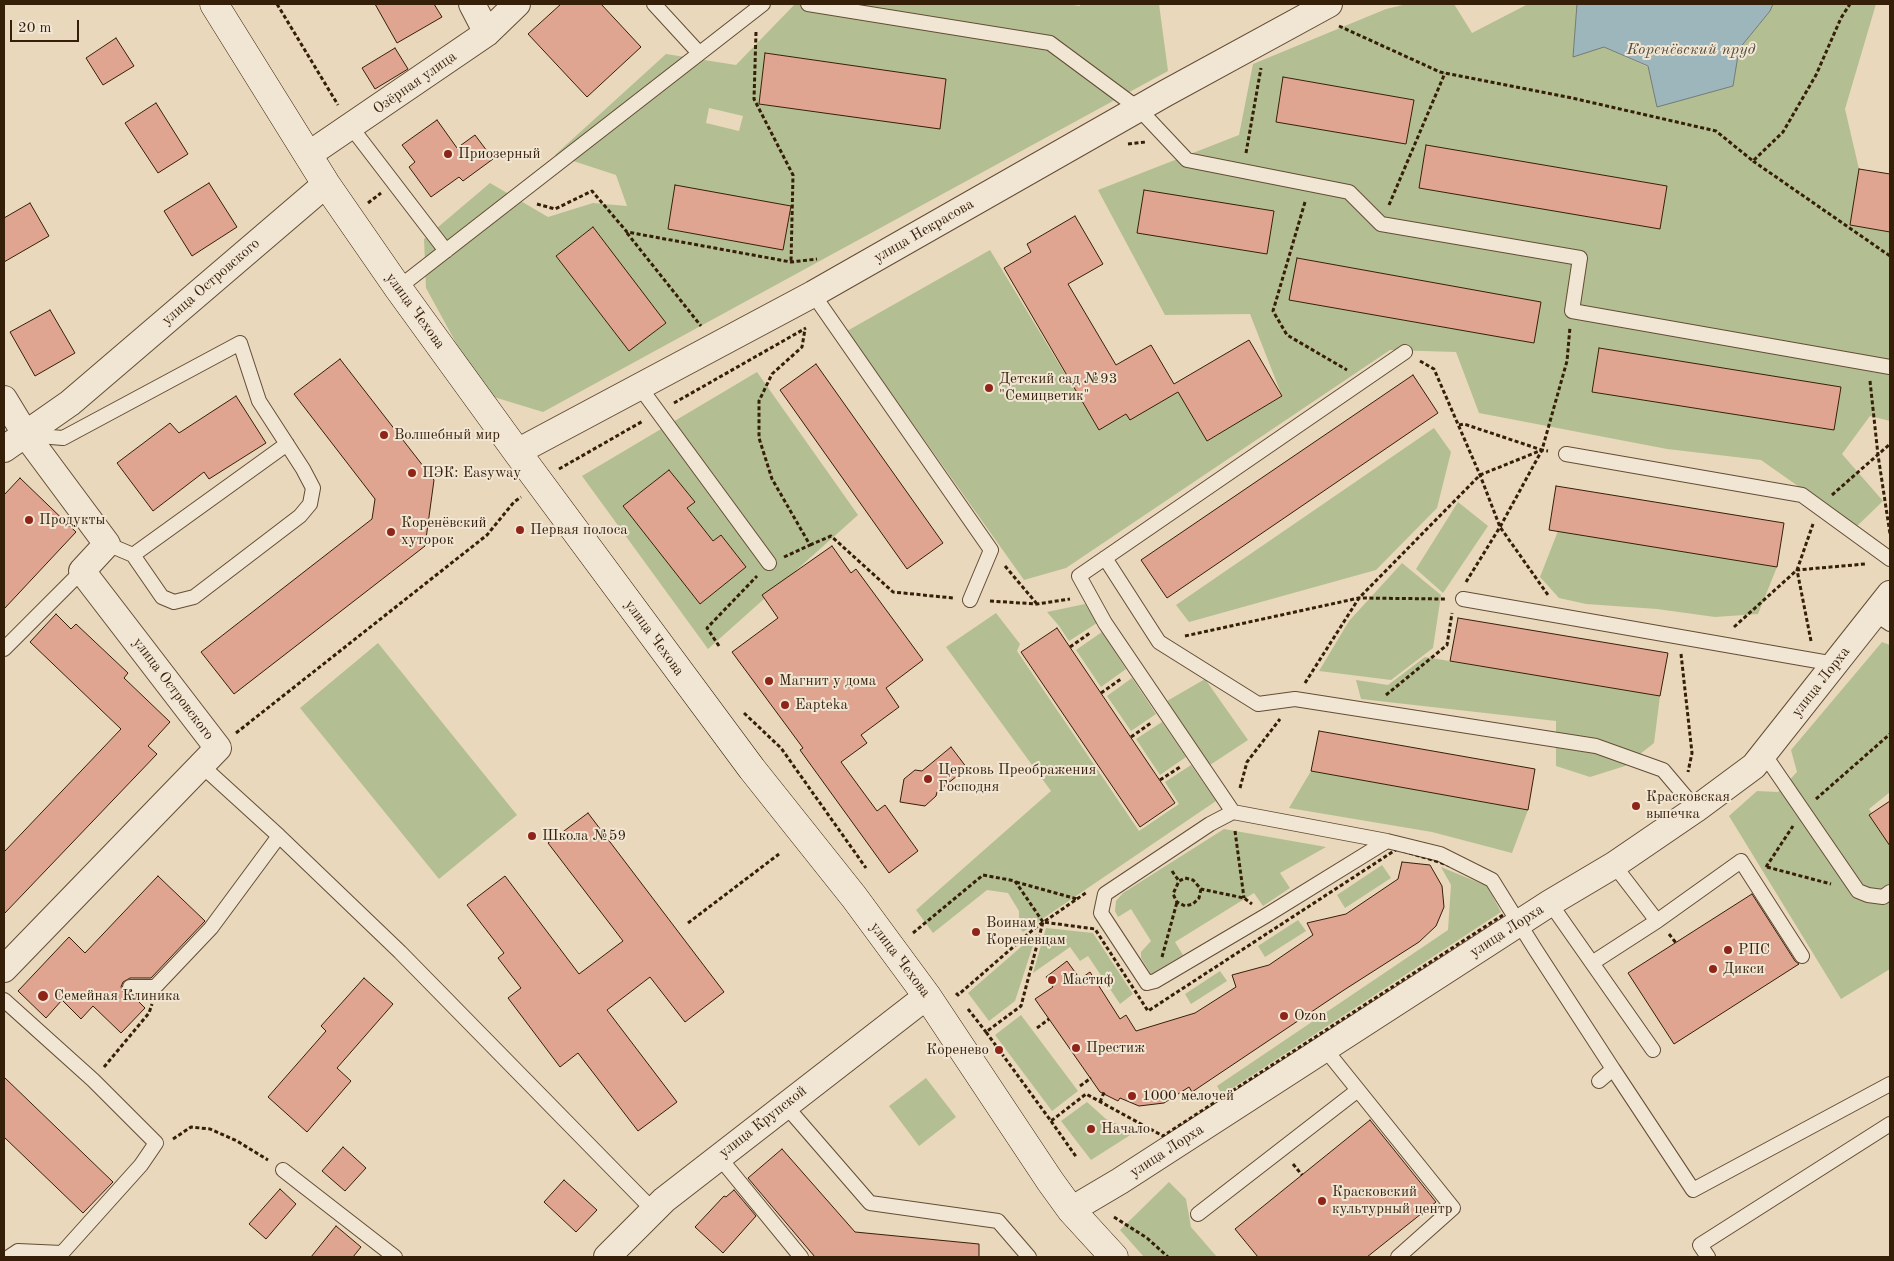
<!DOCTYPE html>
<html>
<head>
<meta charset="utf-8">
<style>
	body { margin:0 }
	#map { position:relative; width:1894px; height:1261px; overflow:hidden; background:#e9d8bb; font-family:"Old Standard TT",serif }
	canvas { display:block }
	.frame { position:absolute; inset:0; border:5px solid #361f09; pointer-events:none }
	.scale { position:absolute; left:10px; top:20px; width:69px; height:22px; box-sizing:border-box; border:2px solid #361f09; border-top:0; padding-left:6px; font-size:15px; line-height:18px; white-space:nowrap; color:#361f09; -webkit-text-stroke:4px #f1e6d3; paint-order:stroke }
</style>
</head>
<body>
<div id="map">
<canvas width="1894" height="1261"></canvas>
<div class="frame"></div>
<div class="scale">20 m</div>
</div>
<script>
const context = document.querySelector('canvas').getContext('2d');
context.lineJoin = 'round';
function fillPath(path, color) { context.fillStyle = color; context.fill(path, 'evenodd'); }
const shape = rows => new Path2D(rows.map(r => 'M' + r).join(''));
function stroke(path, color, width, dash) { context.strokeStyle = color; context.lineWidth = width; context.lineCap = dash ? 'butt' : 'round'; context.setLineDash(dash || []); context.stroke(path); }
function write(font, color, halo, rows, align = 'center') {
  context.font = font + ' "Old Standard TT",serif'; context.lineWidth = 4; context.setLineDash([]); context.textBaseline = 'middle'; context.strokeStyle = halo; context.fillStyle = color; for (const [text, x, y, turn = 0] of rows) {
    context.save(); context.translate(x, y); context.rotate((+turn || 0) * Math.PI / 180); context.textAlign = isNaN(turn) ? turn : align; if (halo) context.strokeText(text, 0, 0); context.fillText(text, 0, 0); context.restore();
  }
}
const green = shape([
	[795,4,1065,4,1080,6,1080,4,1159,4,1168,71,543,412,484,394,426,288,424,239,490,183,548,217,593,203,627,206,616,175,555,155,666,54,736,65],
	[765,53,946,79,940,128,759,104],
	[709,108,743,116,739,131,706,123],
	[676,186,791,206,783,250,668,229],
	[556,256,666,323,629,351],
	[1407,4,1454,4,1472,33,1528,4,1577,4,1573,56,1604,47,1648,67,1657,106,1733,86,1739,49,1770,11,1773,4,1876,4,1845,109,1859,169,1850,225,1890,232,1890,421,1870,416,1842,454,1883,501,1856,527,1761,460,1667,449,1479,413,1456,352,1390,350,1066,568,1024,580,847,331,990,250,1099,430,1126,414,1178,392,1207,441,1282,396,1250,314,1165,315,1098,190,1239,135,1253,64,1386,9],
	[1284,77,1413,100,1406,144,1276,122],
	[1426,145,1667,186,1660,229,1419,188],
	[1144,190,1274,212,1267,254,1137,233],
	[1297,258,1541,302,1534,343,1290,300],
	[1599,348,1841,387,1834,430,1592,392],
	[757,372,858,515,708,649,582,476],
	[669,470,695,502,687,508,713,541,721,535,746,567,700,604,623,506],
	[1434,428,1451,452,1437,508,1376,570,1189,622,1176,605],
	[1458,502,1488,526,1443,593,1416,569],
	[1558,531,1777,567,1758,614,1715,617,1657,609,1586,604,1559,598,1540,577],
	[1402,563,1441,595,1433,648,1391,680,1319,671,1349,621],
	[1085,604,1097,623,1069,641,1059,626,1047,612],
	[996,613,1020,644,1017,651,1139,831,1179,804,1165,782,1191,765,1216,801,1023,932,1019,927,1019,911,1008,893,987,890,933,933,916,910,1051,791,946,647],
	[1102,632,1126,669,1101,687,1076,650],
	[1882,642,1890,645,1890,792,1869,809,1890,842,1890,969,1841,999,1729,816,1757,791,1778,792,1797,772,1791,750],
	[378,643,517,815,439,879,300,708],
	[1425,657,1660,696,1654,743,1625,766,1590,777,1556,766,1556,721,1361,699,1356,680,1388,685],
	[1132,678,1156,714,1131,731,1107,696],
	[1205,679,1248,740,1210,765,1167,701],
	[1162,722,1186,757,1160,775,1136,739],
	[1311,771,1528,810,1512,853,1432,832,1289,808],
	[1224,829,1326,847,1280,873,1290,888,1263,906,1254,893,1175,942,1183,955,1151,974,1141,958,1141,952,1151,941,1131,909,1118,917,1115,911,1116,901,1123,893],
	[1382,865,1391,878,1345,908,1337,895],
	[1441,867,1487,886,1501,912,1222,1095,1217,1086,1448,930,1451,885],
	[1298,920,1306,931,1265,957,1258,946],
	[1046,928,1093,933,1133,994,1120,1004,1088,956,1080,961,1070,947,1033,973],
	[1037,933,1015,1001,989,1021,968,993],
	[1220,971,1227,981,1191,1004,1185,994],
	[1021,1015,1078,1091,1052,1111,995,1035],
	[926,1078,956,1117,919,1146,889,1106],
	[1087,1102,1106,1119,1135,1132,1091,1160,1061,1121],
	[1169,1182,1186,1199,1191,1227,1217,1257,1144,1257,1120,1230]
]);
const water = shape([
	[1577,4,1773,4,1770,11,1739,49,1733,86,1657,107,1648,66,1604,47,1573,57,1577,4]
]);
const building = shape([
	[375,4,434,4,442,17,397,43,375,4],
	[561,4,601,4,641,47,587,97,528,34,561,4],
	[116,38,134,66,103,85,86,58,116,38],
	[395,48,408,69,375,89,362,68,395,48],
	[765,53,946,79,940,129,759,104,765,53],
	[1283,77,1414,100,1406,144,1276,122,1283,77],
	[156,103,188,154,158,173,125,123,156,103],
	[437,120,457,148,475,135,493,159,463,181,459,177,431,197,409,167,415,162,402,145,437,120],
	[1426,145,1667,186,1660,229,1419,188,1426,145],
	[1859,169,1890,174,1890,232,1850,225,1859,169],
	[209,183,237,227,192,256,164,211,209,183],
	[675,185,791,206,783,250,668,229,675,185],
	[1144,190,1274,211,1267,254,1137,233,1144,190],
	[30,203,49,236,4,262,4,218,30,203],
	[1075,216,1103,264,1068,284,1116,365,1151,345,1174,384,1249,340,1282,396,1207,441,1178,392,1130,420,1126,414,1099,430,1004,268,1031,252,1027,244,1075,216],
	[593,227,666,323,629,351,556,256,593,227],
	[1297,258,1541,302,1534,343,1289,300,1297,258],
	[50,310,75,353,35,376,10,332,50,310],
	[1599,348,1841,387,1834,430,1592,392,1599,348],
	[340,359,434,480,425,546,234,694,201,652,372,519,375,499,294,394,340,359],
	[816,364,943,543,907,569,780,390,816,364],
	[1413,375,1438,413,1167,598,1141,560,1413,375],
	[236,396,266,443,209,479,204,472,153,511,117,463,170,423,179,433,236,396],
	[669,470,695,502,687,508,713,541,721,535,746,567,700,604,623,506,669,470],
	[20,478,76,532,4,609,4,495,20,478],
	[1556,486,1784,523,1777,567,1549,530,1556,486],
	[832,546,851,573,856,569,923,660,886,688,899,707,861,735,867,743,841,762,877,811,885,805,918,851,889,873,800,750,803,748,732,652,778,618,762,595,832,546],
	[56,614,71,629,76,624,128,673,124,678,170,722,148,746,157,754,4,914,4,852,121,729,30,642,56,614],
	[1458,618,1668,653,1660,696,1450,661,1458,618],
	[1057,628,1175,803,1140,827,1021,652,1057,628],
	[1319,731,1535,769,1528,810,1311,771,1319,731],
	[951,747,967,768,937,792,936,796,925,806,900,802,904,779,915,770,922,771,951,747],
	[1890,801,1890,846,1869,815,1890,801],
	[588,813,724,992,685,1022,650,977,607,1010,677,1102,638,1131,578,1053,560,1067,508,998,521,988,498,958,504,953,467,905,505,876,579,974,623,941,548,843,588,813],
	[1402,862,1430,865,1442,886,1444,907,1436,926,1419,942,1344,990,1192,1092,1189,1087,1164,1103,1139,1106,1120,1098,1118,1101,1100,1092,1035,999,1053,987,1046,977,1067,961,1080,979,1090,972,1120,1019,1126,1015,1136,1031,1195,1013,1236,987,1232,975,1269,965,1313,935,1307,923,1346,914,1398,879,1402,862],
	[158,876,205,921,151,978,130,978,123,982,121,987,123,992,130,996,138,996,136,999,145,1008,121,1033,93,1006,81,1019,62,1000,46,1018,18,991,69,937,85,953,158,876],
	[1752,894,1795,961,1799,964,1674,1044,1628,973,1752,894],
	[364,978,393,1004,337,1068,351,1081,307,1132,268,1097,326,1031,321,1026,364,978],
	[4,1077,113,1182,83,1213,4,1137,4,1077],
	[1370,1120,1436,1202,1367,1257,1258,1257,1235,1229,1370,1120],
	[343,1147,366,1168,345,1191,322,1171,343,1147],
	[782,1149,855,1232,979,1244,979,1257,815,1257,748,1178,782,1149],
	[564,1180,597,1210,576,1232,544,1202,564,1180],
	[280,1189,296,1204,266,1239,249,1224,280,1189],
	[734,1190,756,1216,723,1253,695,1227,724,1196,726,1197,734,1190],
	[336,1226,361,1247,353,1257,311,1257,336,1226]
]);
const path = shape([
	[277,4,338,105],
	[1339,26,1440,72,1572,98,1716,131,1753,161,1783,132,1816,75,1841,18,1850,4],
	[756,32,754,99,793,175,791,262],
	[1128,144,1146,142],
	[1246,153,1261,68],
	[1753,161,1890,256],
	[1305,202,1273,311,1287,335,1347,370],
	[368,203,381,193],
	[537,204,555,209,592,191,627,232,791,262,817,259],
	[1389,205,1445,73],
	[627,233,701,326],
	[1420,361,1434,369,1480,475,1500,527,1548,595],
	[1870,381,1878,455,1890,534],
	[674,403,806,328],
	[1459,425,1464,424,1542,450],
	[559,469,643,421],
	[1832,495,1890,444],
	[810,545,831,536,893,592,953,598],
	[784,557,810,545,772,479,759,438,759,401,772,374,802,347,805,329],
	[1005,566,1037,604],
	[1466,582,1500,527,1542,450,1567,361,1570,327],
	[990,601,1037,604,1070,599],
	[1734,627,1797,570,1813,524],
	[1185,636,1359,598,1445,599],
	[1811,641,1797,570,1865,564],
	[719,646,707,628,757,576],
	[1070,647,1090,633],
	[1681,654,1692,753,1688,772],
	[1305,683,1359,598,1480,475,1542,450,1548,451],
	[1101,693,1121,679],
	[1386,695,1447,645,1452,613],
	[744,713,781,748,866,868],
	[236,733,487,535,514,502,521,497],
	[1131,737,1151,723],
	[1160,780,1180,767],
	[1240,788,1247,762,1280,719],
	[1816,799,1890,734],
	[1235,831,1244,898],
	[1397,849,1458,868,1490,884,1506,913,1163,1136,1086,1094,1051,1121,986,1032,1021,1006,1043,922,1095,929,1148,1011,1397,849],
	[1766,867,1793,826],
	[1767,867,1831,884],
	[1172,871,1179,881],
	[1016,882,1077,899],
	[1201,889,1199,898,1193,904,1185,906,1177,902,1173,894,1179,881,1185,878,1193,880,1201,889,1244,898,1252,904],
	[688,923,779,854],
	[913,933,983,875,1015,881,1043,922],
	[1669,934,1676,943],
	[1162,957,1177,902],
	[956,993,958,995,1035,928,1087,892],
	[968,1009,986,1032],
	[1037,1028,1049,1019],
	[104,1067,149,1013,152,1004],
	[1080,1086,1091,1078],
	[1100,1102,1105,1090],
	[1051,1121,1077,1158],
	[173,1139,191,1127,210,1129,237,1141,268,1160],
	[1293,1164,1302,1175],
	[1114,1217,1147,1238,1168,1257]
]);
const lane = shape([
	[654,4,699,53],
	[808,4,1050,43,1139,109,1187,160,1349,192,1381,224,1580,258,1572,311,1890,367],
	[351,127,446,251],
	[398,288,763,4],
	[813,294,991,550,970,600],
	[639,386,769,563],
	[26,435,63,438,240,343,259,401,303,469,313,488,310,504,300,516,194,597,174,602,162,597,133,555,107,544],
	[1566,454,1802,495,1890,559],
	[133,555,287,444],
	[1105,558,1159,642,1258,704,1295,699,1596,746,1663,770,1696,809],
	[1463,599,1835,664],
	[1875,614,1890,624],
	[4,649,82,571],
	[1764,754,1858,891,1868,895,1883,897,1890,892],
	[1233,812,1105,623,1079,576,1405,352],
	[279,836,400,952,653,1210],
	[1387,841,1233,812,1210,824,1105,894,1101,913,1147,983,1155,981,1267,915,1387,841,1440,854,1492,880,1535,949,1613,1069,1599,1081],
	[1614,865,1657,921],
	[1550,903,1653,1050],
	[1592,963,1657,921,1741,861,1802,956],
	[130,987,155,987,211,928,279,836,201,765],
	[4,1000,93,1080,156,1143,141,1165,62,1253,18,1251,9,1257],
	[1325,1049,1453,1208,1398,1257],
	[1613,1069,1693,1190,1890,1084],
	[785,1105,870,1203,998,1221,1029,1257],
	[719,1157,801,1257],
	[283,1170,395,1257],
	[1198,1214,1358,1090],
	[1708,1257,1700,1245,1890,1124]
]);
const street = shape([
	[472,4,487,33],
	[308,155,487,33,517,4],
	[4,399,26,435,107,544,82,571,218,748,4,969],
	[4,449,70,403,326,184],
	[517,452,813,294,1166,93,1329,4],
	[1071,1210,1120,1181,1550,903,1614,865,1696,809,1754,766,1890,594],
	[607,1257,664,1200,927,996]
]);
const secondary = shape([
	[214,4,326,184,398,288,517,452,752,769,854,897,927,996,1050,1181,1071,1210,1114,1257]
]);
const markers = [
	[448,154,5,"#8f2418"],
	[989,388,5,"#8f2418"],
	[384,435,5,"#8f2418"],
	[412,473,5,"#8f2418"],
	[29,520,5,"#8f2418"],
	[520,530,5,"#8f2418"],
	[391,532,5,"#8f2418"],
	[769,681,5,"#8f2418"],
	[785,705,5,"#8f2418"],
	[928,779,5,"#8f2418"],
	[1636,806,5,"#8f2418"],
	[532,836,5,"#8f2418"],
	[976,932,5,"#8f2418"],
	[1728,950,5,"#8f2418"],
	[1713,969,5,"#8f2418"],
	[1052,980,5,"#8f2418"],
	[43,996,6,"#8f2418"],
	[1284,1016,5,"#8f2418"],
	[1076,1048,5,"#8f2418"],
	[999,1050,5,"#8f2418"],
	[1132,1096,5,"#8f2418"],
	[1091,1129,5,"#8f2418"],
	[1322,1201,5,"#8f2418"]
];
const streetNames = [
	["Озёрная улица",415,83,-35],
	["улица Некрасова",924,231,-30],
	["улица Островского",211,282,-41],
	["улица Чехова",415,311,54],
	["улица Чехова",654,638,54],
	["улица Лорха",1821,682,-52],
	["улица Островского",173,689,53],
	["улица Лорха",1507,931,-33],
	["улица Чехова",900,960,53],
	["улица Крупской",763,1122,-38],
	["улица Лорха",1167,1151,-33]
];
const poiNames = [
	["Приозерный",458,154],
	["Детский сад №93",999,379],
	["\"Семицветик\"",999,396],
	["Волшебный мир",394,435],
	["ПЭК: Easyway",422,473],
	["Продукты",39,520],
	["Коренёвский",401,523],
	["хуторок",401,540],
	["Первая полоса",530,530],
	["Магнит у дома",779,681],
	["Eapteka",795,705],
	["Церковь Преображения",938,770],
	["Господня",938,787],
	["Красковская",1646,797],
	["выпечка",1646,814],
	["Школа №59",542,836],
	["Воинам",986,923],
	["Кореневцам",986,940],
	["РПС",1738,950],
	["Дикси",1723,969],
	["Мастиф",1062,980],
	["Семейная Клиника",54,996],
	["Ozon",1294,1016],
	["Престиж",1086,1048],
	["Коренево",989,1050,"right"],
	["1000 мелочей",1142,1096],
	["Начало",1101,1129],
	["Красковский",1332,1192],
	["культурный центр",1332,1209]
];
const waterNames = [
	["Коренёвский пруд",1691,50]
];
fillPath(green, '#b3bf92');
fillPath(water, '#9db6bc');
stroke(water, '#747a74', 1);
fillPath(building, '#e0a591');
stroke(building, '#361f09', 1);
stroke(lane, '#634d36', 16);
stroke(street, '#634d36', 28);
stroke(secondary, '#361f09', 29);
stroke(path, '#361f09', 3, [4, 2.5]);
stroke(lane, '#f1e6d3', 14);
stroke(street, '#f1e6d3', 26);
stroke(secondary, '#f1e6d3', 28);
for (const [x, y, r, color] of markers) { const dot = new Path2D(); dot.arc(x, y, r, 0, 2 * Math.PI); context.fillStyle = color; context.fill(dot); stroke(dot, '#f1e6d3', 2); }
write('15px', '#361f09', '#f1e6d3', streetNames);
write('15px', '#361f09', '#f1e6d3', poiNames, 'left');
write('italic 16px', '#554c3f', '#f1e6d3', waterNames);
</script>
</body>
</html>
